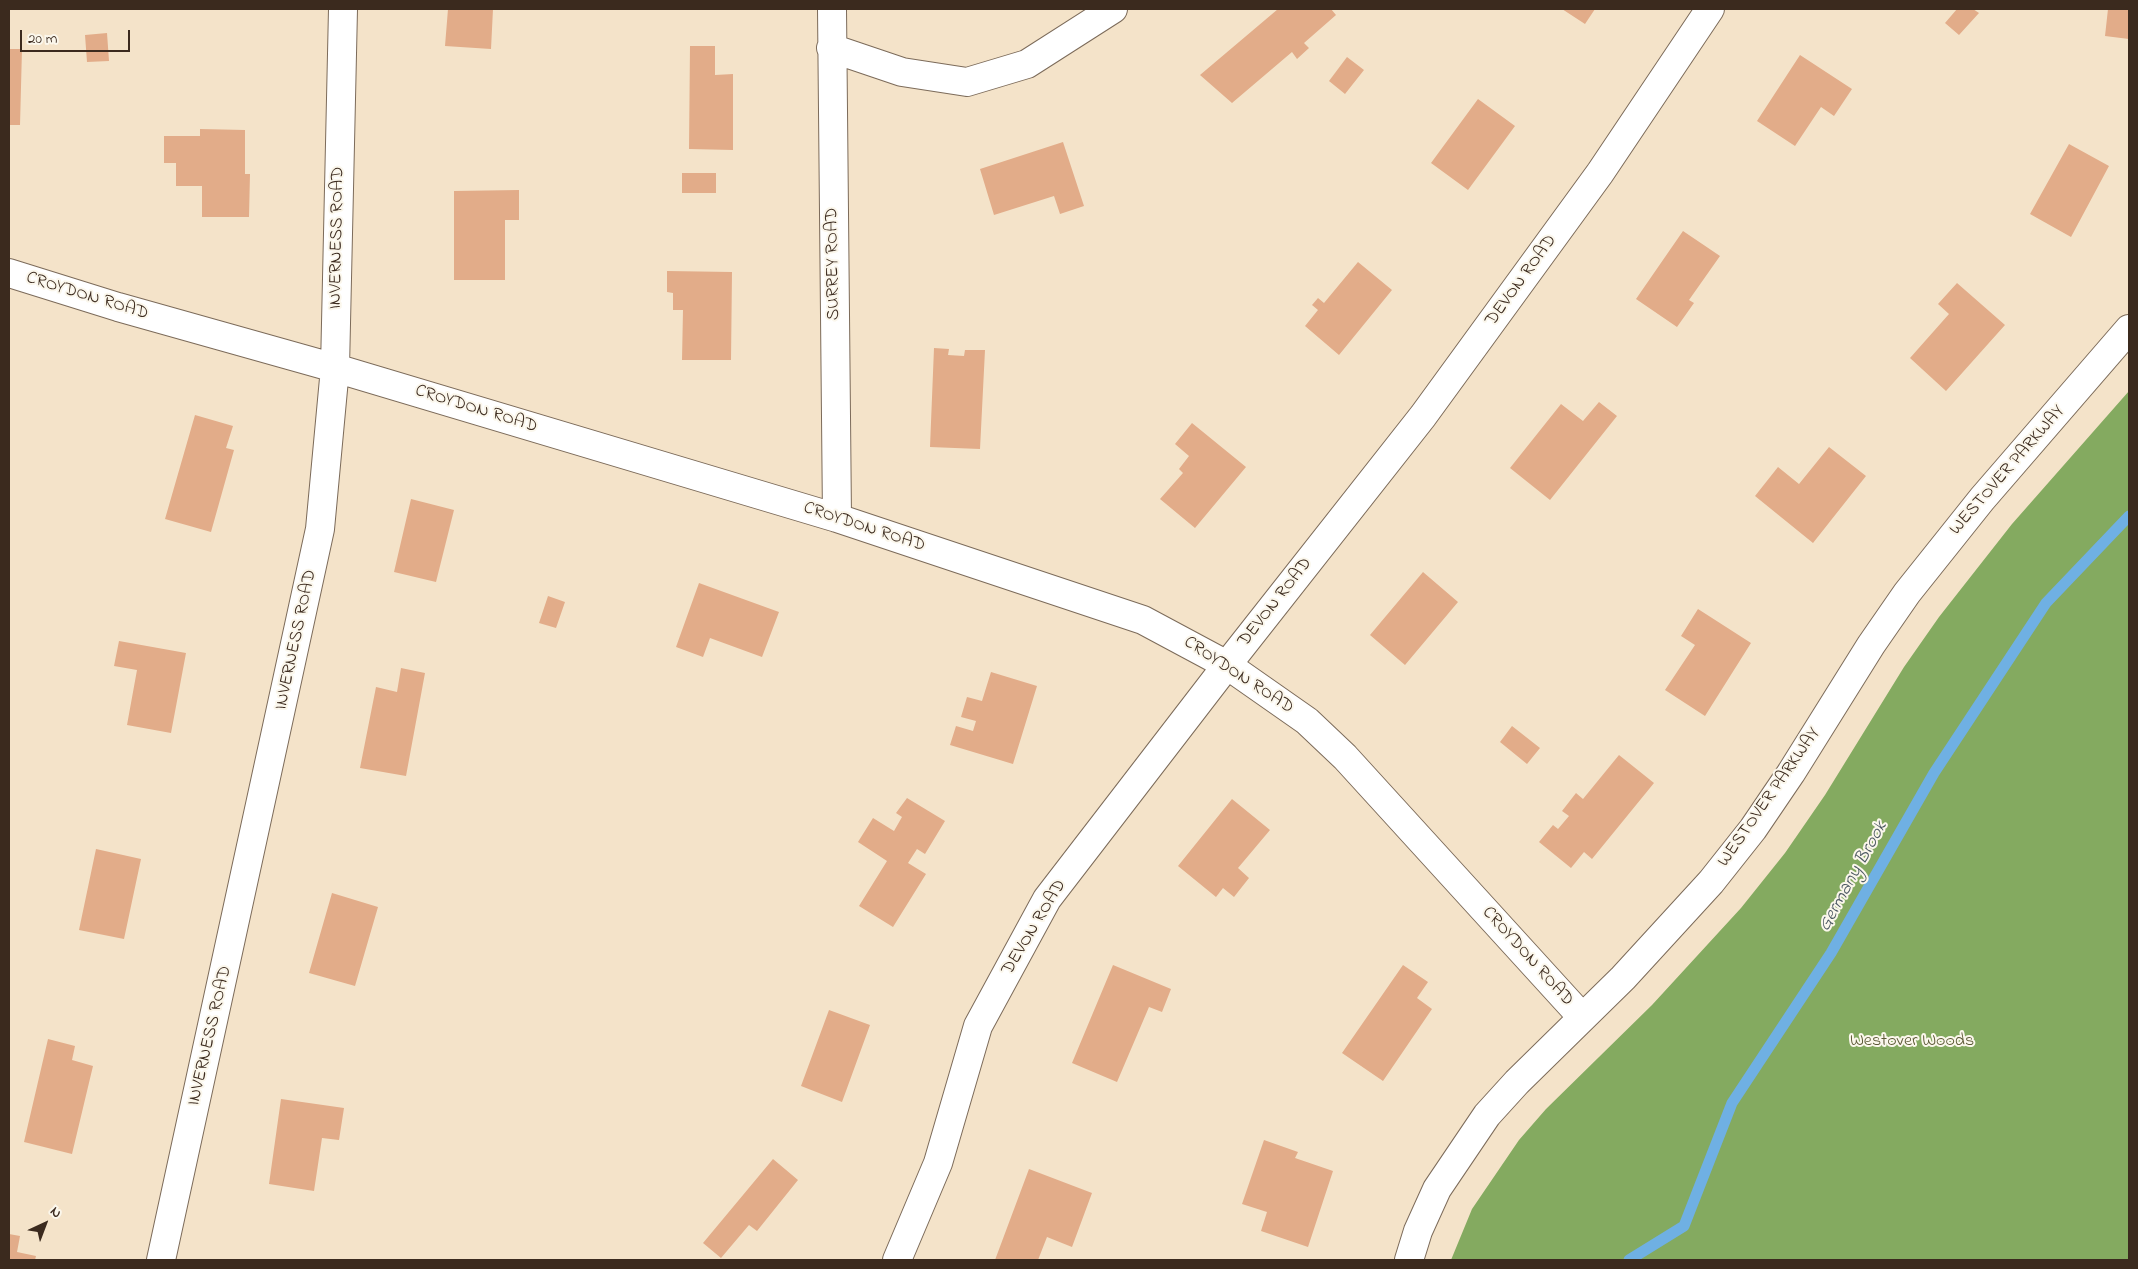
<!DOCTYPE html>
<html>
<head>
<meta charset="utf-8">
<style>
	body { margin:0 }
	#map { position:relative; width:2138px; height:1269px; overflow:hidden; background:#f4e3c9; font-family:"Indie Flower",sans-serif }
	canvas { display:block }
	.frame { position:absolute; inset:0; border:10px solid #3b2a1e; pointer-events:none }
	.north { position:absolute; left:20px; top:1199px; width:50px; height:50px; -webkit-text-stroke:4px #fbf7ec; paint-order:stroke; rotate:43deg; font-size:14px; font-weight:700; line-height:20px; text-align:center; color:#3b2a1e }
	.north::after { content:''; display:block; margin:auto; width:18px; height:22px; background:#3b2a1e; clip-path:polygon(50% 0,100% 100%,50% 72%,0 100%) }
	.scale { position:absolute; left:20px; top:30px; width:110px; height:22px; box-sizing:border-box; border:2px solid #3b2a1e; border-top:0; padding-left:6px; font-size:15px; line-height:18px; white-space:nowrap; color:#3b2a1e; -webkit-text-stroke:4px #fbf7ec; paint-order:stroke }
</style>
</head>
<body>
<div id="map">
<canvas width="2138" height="1269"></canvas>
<div class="frame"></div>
<div class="north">N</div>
<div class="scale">20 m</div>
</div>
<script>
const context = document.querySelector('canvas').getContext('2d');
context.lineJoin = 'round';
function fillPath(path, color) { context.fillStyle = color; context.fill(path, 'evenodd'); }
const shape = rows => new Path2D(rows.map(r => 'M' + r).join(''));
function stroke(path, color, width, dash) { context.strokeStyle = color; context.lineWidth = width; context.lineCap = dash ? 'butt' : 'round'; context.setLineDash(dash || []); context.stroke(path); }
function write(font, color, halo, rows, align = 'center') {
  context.font = font + ' "Indie Flower",sans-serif'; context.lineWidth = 4; context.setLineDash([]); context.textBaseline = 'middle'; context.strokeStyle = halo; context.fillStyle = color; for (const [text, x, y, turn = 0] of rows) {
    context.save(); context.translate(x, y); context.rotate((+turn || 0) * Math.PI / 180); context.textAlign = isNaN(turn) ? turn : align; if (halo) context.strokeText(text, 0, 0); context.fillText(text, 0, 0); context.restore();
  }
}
const forest = shape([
	[2129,391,2129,1260,1451,1260,1472,1209,1519,1140,1546,1109,1652,1005,1741,908,1785,853,1825,795,1904,667,1939,617,2012,524]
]);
const stream = shape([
	[1629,1260,1684,1226,1732,1103,1831,953,1934,773,2046,603,2129,516]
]);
const building = shape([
	[448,9,493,9,491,49,445,46],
	[1278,9,1331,9,1336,15,1304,43,1309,48,1297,59,1292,52,1232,103,1200,75],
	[1562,9,1595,9,1585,24],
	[1957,9,1973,9,1979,13,1959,35,1945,23],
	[2108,9,2129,9,2129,39,2105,36],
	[107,33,109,61,87,62,85,35],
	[690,46,715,46,715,75,733,74,733,150,689,149],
	[9,49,22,49,20,125,9,125],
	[1800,55,1852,89,1834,116,1821,107,1795,146,1757,121],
	[1347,57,1364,70,1345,94,1329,81],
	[1478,99,1515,126,1468,190,1431,163],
	[200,129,245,130,245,174,250,174,249,217,202,217,202,186,176,186,176,163,164,163,164,136,200,136],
	[1063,142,1084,206,1060,214,1054,196,994,215,980,169],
	[2069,144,2109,166,2071,237,2030,214],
	[682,173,716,173,716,193,682,193],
	[519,190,519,220,505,220,505,280,454,280,454,191],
	[1683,231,1720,256,1689,300,1694,303,1677,327,1636,299],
	[1358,262,1392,290,1339,355,1305,326,1318,310,1312,305,1318,298,1324,303],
	[667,271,732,272,731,360,682,360,683,310,673,310,673,293,667,292],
	[1957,283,2005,325,1946,391,1910,358,1949,314,1938,304],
	[934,348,949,349,948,355,964,356,965,350,985,350,980,449,930,447],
	[1599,402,1617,416,1550,500,1510,468,1561,404,1583,421],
	[195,415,233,426,226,448,234,450,211,532,165,519],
	[1192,423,1246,467,1195,528,1160,499,1183,473,1179,469,1189,456,1175,444],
	[1829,447,1866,476,1813,543,1755,496,1778,467,1799,484],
	[411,499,454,510,436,582,394,572],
	[1423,572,1458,602,1405,665,1370,635],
	[699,583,779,612,762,657,710,638,703,657,676,647],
	[548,596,565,602,556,628,539,623],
	[1698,609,1751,643,1705,716,1665,690,1695,645,1681,636],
	[119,641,186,653,171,733,127,725,137,670,114,666],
	[401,668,425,673,406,776,360,768,376,687,397,692],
	[991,672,1037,686,1013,764,950,745,956,726,973,731,976,721,961,717,967,697,982,701],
	[1512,726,1540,748,1527,764,1500,742],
	[1619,755,1654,783,1592,859,1584,852,1571,868,1539,842,1553,825,1558,829,1569,816,1562,811,1576,793,1583,799],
	[907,798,945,821,925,854,917,849,908,863,926,874,893,927,859,906,887,861,858,842,873,818,894,831,902,817,896,813],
	[1232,799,1270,830,1238,868,1249,878,1234,897,1223,888,1216,897,1178,866],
	[96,849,141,859,124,939,79,930],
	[332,893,378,907,355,986,309,973],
	[1113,965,1171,989,1162,1012,1149,1007,1117,1082,1072,1063],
	[1403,965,1428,982,1417,998,1432,1009,1383,1081,1342,1053],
	[829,1010,870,1025,842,1102,801,1086],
	[48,1039,75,1046,72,1060,93,1066,72,1154,24,1142],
	[281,1099,344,1108,339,1140,322,1138,314,1191,269,1184],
	[1264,1140,1298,1152,1295,1158,1333,1171,1308,1247,1261,1231,1267,1212,1242,1204],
	[773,1159,798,1180,757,1231,749,1225,721,1258,703,1243],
	[1029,1169,1092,1193,1072,1247,1047,1237,1038,1260,995,1260],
	[9,1234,20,1236,17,1252,36,1256,35,1260,9,1260]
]);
const minor = shape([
	[832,9,837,518],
	[831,48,902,72,967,82,1027,64,1113,9],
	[9,273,118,307,335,368,837,518,1143,620,1227,665,1307,721,1345,757,1582,1017],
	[161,1260,320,529,335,368,343,9],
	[897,1260,938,1163,978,1026,1047,899,1227,665,1423,416,1600,173,1710,9]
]);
const tertiary = shape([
	[1409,1260,1418,1231,1437,1189,1487,1115,1517,1082,1623,978,1711,882,1753,829,1791,773,1871,645,1907,593,1982,499,2129,329]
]);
const streetNames = [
	["INVERNESS ROAD",338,238,-89],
	["SURREY ROAD",834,264,-91],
	["DEVON ROAD",1522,281,-54],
	["CROYDON ROAD",87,297,17],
	["CROYDON ROAD",476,410,17],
	["WESTOVER PARKWAY",2008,471,-49],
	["CROYDON ROAD",864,528,18],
	["DEVON ROAD",1276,603,-52],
	["INVERNESS ROAD",297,640,-78],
	["CROYDON ROAD",1238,676,33],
	["WESTOVER PARKWAY",1770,798,-55],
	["DEVON ROAD",1035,928,-59],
	["CROYDON ROAD",1527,957,48],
	["INVERNESS ROAD",211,1036,-77]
];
const parkNames = [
	["Westover Woods",1912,1042]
];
const waterNames = [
	["Germany Brook",1854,877,-61]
];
fillPath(forest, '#84aa60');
stroke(stream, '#6fb0e3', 11);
fillPath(building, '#e2ac89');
stroke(minor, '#7c6b5a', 30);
stroke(tertiary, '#7c6b5a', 30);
stroke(minor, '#fff', 28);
stroke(tertiary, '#fff', 28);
write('18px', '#3b2a1e', '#fbf7ec', streetNames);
write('18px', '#5b5835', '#fbf7ec', parkNames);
write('italic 19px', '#4d5963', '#fbf7ec', waterNames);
</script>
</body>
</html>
